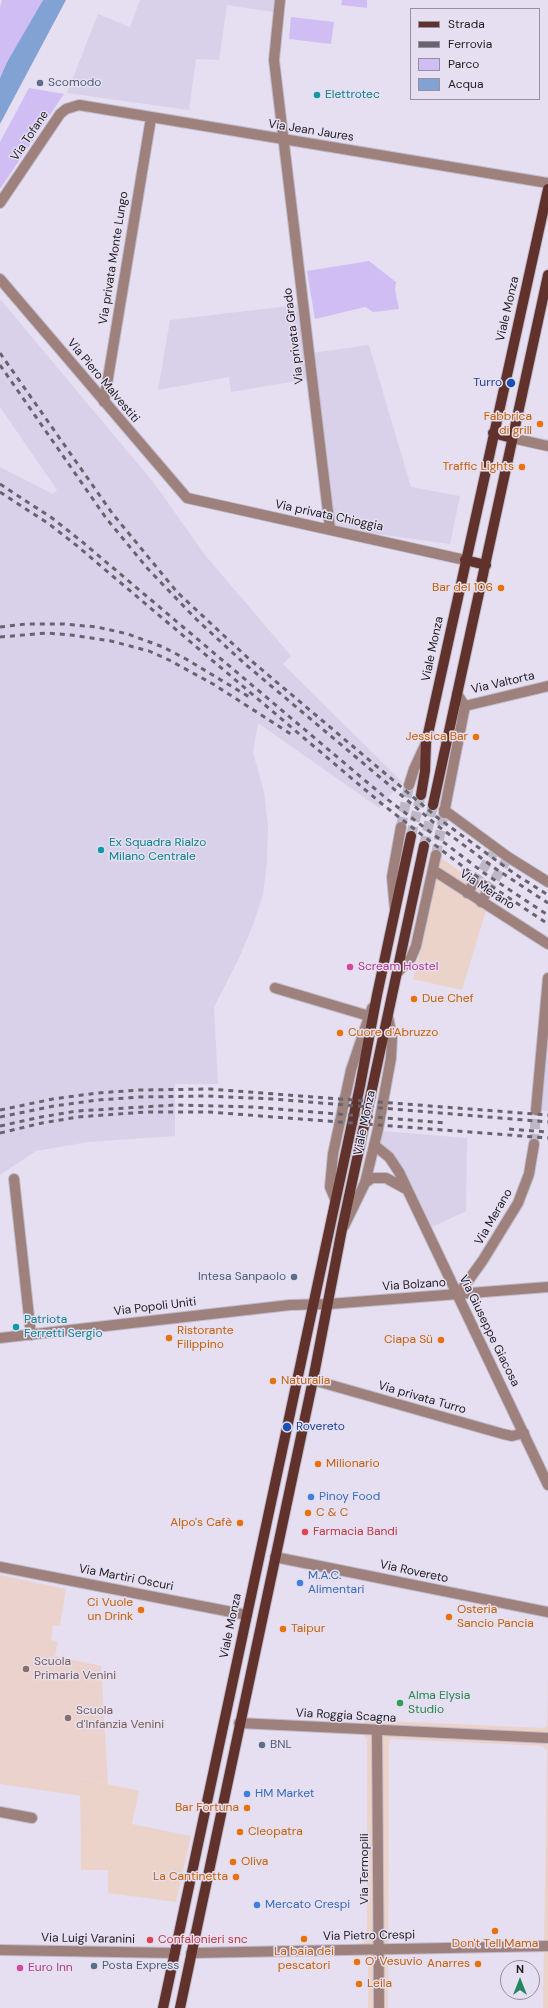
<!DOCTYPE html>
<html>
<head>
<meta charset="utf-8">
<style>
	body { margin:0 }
	#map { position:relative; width:548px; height:2008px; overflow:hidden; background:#e5dff1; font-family:"DM Sans",sans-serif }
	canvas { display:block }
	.legend { position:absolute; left:410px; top:8px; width:130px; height:92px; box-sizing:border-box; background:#e5dff1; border:1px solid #95919e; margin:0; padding:5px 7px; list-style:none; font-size:12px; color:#1e1c22 }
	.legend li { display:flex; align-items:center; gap:8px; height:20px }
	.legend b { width:20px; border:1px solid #95919e }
	.north { position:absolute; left:500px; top:1960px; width:40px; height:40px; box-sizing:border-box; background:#e5dff1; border:1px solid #95919e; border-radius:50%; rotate:0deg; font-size:11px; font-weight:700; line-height:16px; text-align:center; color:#1e1c22 }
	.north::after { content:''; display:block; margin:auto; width:14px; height:18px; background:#238660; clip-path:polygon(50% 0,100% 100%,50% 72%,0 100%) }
</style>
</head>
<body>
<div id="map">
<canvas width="548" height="2008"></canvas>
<ul class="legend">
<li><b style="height:5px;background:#61322b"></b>Strada</li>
<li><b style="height:5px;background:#68646f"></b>Ferrovia</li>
<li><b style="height:11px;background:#d0bdf4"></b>Parco</li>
<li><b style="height:11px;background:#83a2d4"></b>Acqua</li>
</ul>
<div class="north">N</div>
</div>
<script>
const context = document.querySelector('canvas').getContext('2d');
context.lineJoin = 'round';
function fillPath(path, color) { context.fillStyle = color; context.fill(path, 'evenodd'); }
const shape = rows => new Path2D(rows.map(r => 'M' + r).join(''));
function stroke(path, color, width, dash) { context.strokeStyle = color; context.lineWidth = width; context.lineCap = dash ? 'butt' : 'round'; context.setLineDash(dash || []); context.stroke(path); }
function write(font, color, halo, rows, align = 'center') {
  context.font = font + ' "DM Sans",sans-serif'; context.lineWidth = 3; context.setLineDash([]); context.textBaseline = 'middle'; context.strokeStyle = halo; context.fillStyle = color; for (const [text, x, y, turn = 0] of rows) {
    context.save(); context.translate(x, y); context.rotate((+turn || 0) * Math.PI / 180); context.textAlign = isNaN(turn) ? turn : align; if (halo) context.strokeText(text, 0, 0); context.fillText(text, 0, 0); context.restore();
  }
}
const commercial = shape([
	[440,857,491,894,462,990,413,979,431,906],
	[548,1678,548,2008,543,2008,547,1750,542,1746,392,1739,389,1741,388,2008,368,2008,368,1959,365,1956,364,1940,367,1938,367,1740,365,1737,364,1720,543,1728,547,1726],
	[80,1778,139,1791,132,1824,191,1836,176,1902,108,1893,108,1870,81,1870]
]);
const built = shape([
	[140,0,274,0,273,12,227,5,219,60,196,59,189,110,67,93,98,14,130,27],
	[0,299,154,483,205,555,291,656,283,664,402,782,379,808,258,723,253,752,264,792,268,826,267,863,263,894,253,925,239,958,214,1007,218,1084,175,1084,175,1136,88,1142,36,1151,0,1175,0,467,53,494,57,490,0,407],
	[306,304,312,353,369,345,411,487,460,496,450,544,332,528,315,378,231,392,229,377,158,390,170,320],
	[548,998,548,1111,538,1110],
	[382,1131,467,1138,466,1211,424,1231,400,1178,377,1151]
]);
const education = shape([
	[0,1575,66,1589,60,1626,53,1625,51,1640,58,1642,55,1656,101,1666,108,1784,81,1778,81,1796,0,1784]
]);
const green = shape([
	[2,0,43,0,7,62,0,78,0,7],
	[342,0,367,0,367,8,341,5],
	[291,17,334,22,331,44,289,39],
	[29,88,64,94,0,189,0,142],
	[369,261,396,282,395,290,399,309,373,312,365,307,315,319,307,271]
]);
const water = shape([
	[43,0,66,0,0,124,0,78,7,62]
]);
const streetTunnel = shape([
	[401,827,409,785],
	[436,855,444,813],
	[474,883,494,852],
	[487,892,506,861],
	[534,1144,536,1110]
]);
const primaryTunnel = shape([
	[411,836,421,795],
	[424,846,433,805]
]);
const street = shape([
	[280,0,274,60,330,529],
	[0,203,60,114,66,109,79,105,548,183],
	[0,279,187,498,465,560],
	[104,402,151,118],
	[512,438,548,446],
	[465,706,548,686],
	[409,785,414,769,426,743],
	[444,810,508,857,548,882],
	[444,813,465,706,457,694],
	[433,870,548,944],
	[467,893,474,883],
	[481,902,487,892],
	[395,910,392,877,401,827],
	[397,973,411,958,416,946,436,855],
	[275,988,369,1016],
	[536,1110,548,978],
	[374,1145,389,1157,399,1172,548,1485],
	[14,1179,31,1335],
	[365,1183,372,1178,386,1178,406,1189],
	[335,1199,330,1187,333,1154,351,1070,372,1008],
	[344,1226,365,1183,378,1129,391,1058,392,1037,388,1017],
	[458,1295,483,1260,518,1203,529,1174,534,1144],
	[0,1338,290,1305,329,1304,548,1287],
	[313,1380,503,1434,512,1436,524,1433],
	[275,1557,548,1612],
	[0,1567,247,1615],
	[239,1723,548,1738],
	[377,1731,379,2008],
	[0,1812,32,1818],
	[0,1950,175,1953],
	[191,1953,548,1946]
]);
const primary = shape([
	[493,433,512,438],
	[465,560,486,565],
	[421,795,425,771,426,743,548,189],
	[433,805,548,275],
	[163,2008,360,1086,377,995,411,836],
	[180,2008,313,1380,342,1229,424,846]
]);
const rail = shape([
	[0,353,112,513,177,592,248,658,438,818,515,874,548,895],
	[0,365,106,518,148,569,196,619,245,664,438,826,496,869,548,903],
	[0,484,52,518,80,540,387,799,484,873,548,915],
	[0,492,49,524,76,545,382,804,470,872,548,924],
	[0,627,26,624,64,624,97,627,128,634,163,647,186,659,251,698],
	[0,637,47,633,71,635,111,641,149,651,169,660,213,684,294,736],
	[0,1110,53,1099,97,1093,140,1090,210,1089,548,1115],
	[0,1117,54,1106,98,1100,140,1097,206,1096,273,1099,548,1122],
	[0,1126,41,1117,77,1111,175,1105,253,1107,446,1123],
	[509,1129,548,1132],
	[0,1133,42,1123,78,1117,145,1112,209,1112,548,1138]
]);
const markers = [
	[40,83,4,"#5c6f8a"],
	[317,95,4,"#0f9aa8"],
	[511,383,5,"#1a4fb4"],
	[540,424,4,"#e8710a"],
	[522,467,4,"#e8710a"],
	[501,588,4,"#e8710a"],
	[476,737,4,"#e8710a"],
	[101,850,4,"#0f9aa8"],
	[350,967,4,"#d1479c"],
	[414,999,4,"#e8710a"],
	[340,1033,4,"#e8710a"],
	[294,1277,4,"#5c6f8a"],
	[16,1327,4,"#0f9aa8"],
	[169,1338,4,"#e8710a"],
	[441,1340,4,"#e8710a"],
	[273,1381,4,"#e8710a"],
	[287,1427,5,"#1a4fb4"],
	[318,1464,4,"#e8710a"],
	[311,1497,4,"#3f7fe0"],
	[308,1513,4,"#e8710a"],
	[240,1523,4,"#e8710a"],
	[305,1532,4,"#e0444e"],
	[300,1583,4,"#3f7fe0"],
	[141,1610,4,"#e8710a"],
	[449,1617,4,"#e8710a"],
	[283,1629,4,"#e8710a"],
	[26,1669,4,"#8d6e63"],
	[400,1703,4,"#2e9e5b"],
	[68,1718,4,"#8d6e63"],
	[262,1745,4,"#5c6f8a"],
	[247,1794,4,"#3f7fe0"],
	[247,1808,4,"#e8710a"],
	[240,1832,4,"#e8710a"],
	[233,1862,4,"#e8710a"],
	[236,1877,4,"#e8710a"],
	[257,1905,4,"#3f7fe0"],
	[495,1931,4,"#e8710a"],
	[304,1939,4,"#e8710a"],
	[150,1940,4,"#e0444e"],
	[357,1962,4,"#e8710a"],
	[478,1964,4,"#e8710a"],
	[94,1966,4,"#5c6f8a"],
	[20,1968,4,"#d1479c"],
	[359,1984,4,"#e8710a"]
];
const serviceNames = [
	["Scomodo",48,83],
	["Intesa Sanpaolo",286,1277,"right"],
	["BNL",270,1745],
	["Posta Express",102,1966]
];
const cultureNames = [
	["Elettrotec",325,95],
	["Ex Squadra Rialzo",109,843],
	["Milano Centrale",109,857],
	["Patriota",24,1320],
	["Ferretti Sergio",24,1334]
];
const streetNames = [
	["Via Jean Jaures",311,131,9],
	["Via Tofane",30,136,-56],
	["Via privata Monte Lungo",114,258,-81],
	["Viale Monza",508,309,-77],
	["Via privata Grado",294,336,-97],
	["Via Piero Malvestiti",103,381,50],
	["Via privata Chioggia",329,516,12],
	["Viale Monza",433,649,-78],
	["Via Valtorta",503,683,-13],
	["Via Merano",487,890,33],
	["Viale Monza",365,1123,-78],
	["Via Merano",494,1217,-60],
	["Via Bolzano",414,1285,-4],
	["Via Popoli Uniti",155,1307,-7],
	["Via Giuseppe Giacosa",489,1331,64],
	["Via privata Turro",422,1398,16],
	["Via Rovereto",414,1572,12],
	["Via Martiri Oscuri",126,1578,11],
	["Viale Monza",231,1626,-78],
	["Via Roggia Scagna",346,1716,3],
	["Via Termopili",365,1869,-90],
	["Via Pietro Crespi",369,1936,-1],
	["Via Luigi Varanini",88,1939,1]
];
const transitNames = [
	["Turro",502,383],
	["Rovereto",296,1427,"left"]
];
const foodNames = [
	["Fabbrica",532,417,"right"],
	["di grill",532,431,"right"],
	["Traffic Lights",514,467,"right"],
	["Bar del 106",493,588,"right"],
	["Jessica Bar",468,737,"right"],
	["Due Chef",422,999],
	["Cuore d'Abruzzo",348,1033],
	["Ristorante",177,1331],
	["Filippino",177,1345],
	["Ciapa Sü",433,1340,"right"],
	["Naturalia",281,1381],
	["Milionario",326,1464],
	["C & C",316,1513],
	["Alpo's Cafè",232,1523,"right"],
	["Ci Vuole",133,1603,"right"],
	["un Drink",133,1617,"right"],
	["Osteria",457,1610],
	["Sancio Pancia",457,1624],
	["Taipur",291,1629],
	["Bar Fortuna",239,1808,"right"],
	["Cleopatra",248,1832],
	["Oliva",241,1862],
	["La Cantinetta",228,1877,"right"],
	["Don't Tell Mama",495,1944,"center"],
	["La baia dei",304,1952,"center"],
	["pescatori",304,1966,"center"],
	["O' Vesuvio",365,1962],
	["Anarres",470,1964,"right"],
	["Leila",367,1984]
];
const hotelNames = [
	["Scream Hostel",358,967],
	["Euro Inn",28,1968]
];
const shopNames = [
	["Pinoy Food",319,1497],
	["M.A.C.",308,1576],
	["Alimentari",308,1590],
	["HM Market",255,1794],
	["Mercato Crespi",265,1905]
];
const healthNames = [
	["Farmacia Bandi",313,1532],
	["Confalonieri snc",158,1940]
];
const educationNames = [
	["Scuola",34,1662],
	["Primaria Venini",34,1676],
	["Scuola",76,1711],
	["d'Infanzia Venini",76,1725]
];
const leisureNames = [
	["Alma Elysia",408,1696],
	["Studio",408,1710]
];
fillPath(commercial, '#ebd3ca');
fillPath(built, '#d9d1e9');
fillPath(education, '#ecd2cd');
fillPath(green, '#d0bdf4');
fillPath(water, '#83a2d4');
stroke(streetTunnel, '#bdb8c8', 10, [10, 5]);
stroke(primaryTunnel, '#bdb8c8', 10, [10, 5]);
stroke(street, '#c1bccc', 12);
stroke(primary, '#c1bccc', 12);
stroke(street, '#9e817c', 10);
stroke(primary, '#61322b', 10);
stroke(rail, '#68646f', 3, [5, 5]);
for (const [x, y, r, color] of markers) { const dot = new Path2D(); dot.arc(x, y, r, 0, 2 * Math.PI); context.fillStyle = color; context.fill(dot); stroke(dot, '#e5dff1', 1.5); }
write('12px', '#4e5e75', '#e5dff1', serviceNames, 'left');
write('12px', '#0d838f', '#e5dff1', cultureNames, 'left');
write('12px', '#1e1c22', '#e5dff1', streetNames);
write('12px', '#164399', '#e5dff1', transitNames, 'right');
write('12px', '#c56008', '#e5dff1', foodNames, 'left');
write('12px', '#b23c85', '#e5dff1', hotelNames, 'left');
write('12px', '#366cbe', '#e5dff1', shopNames, 'left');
write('12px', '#be3a42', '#e5dff1', healthNames, 'left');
write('12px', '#785e54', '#e5dff1', educationNames, 'left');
write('12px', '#27864d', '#e5dff1', leisureNames, 'left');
</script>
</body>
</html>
